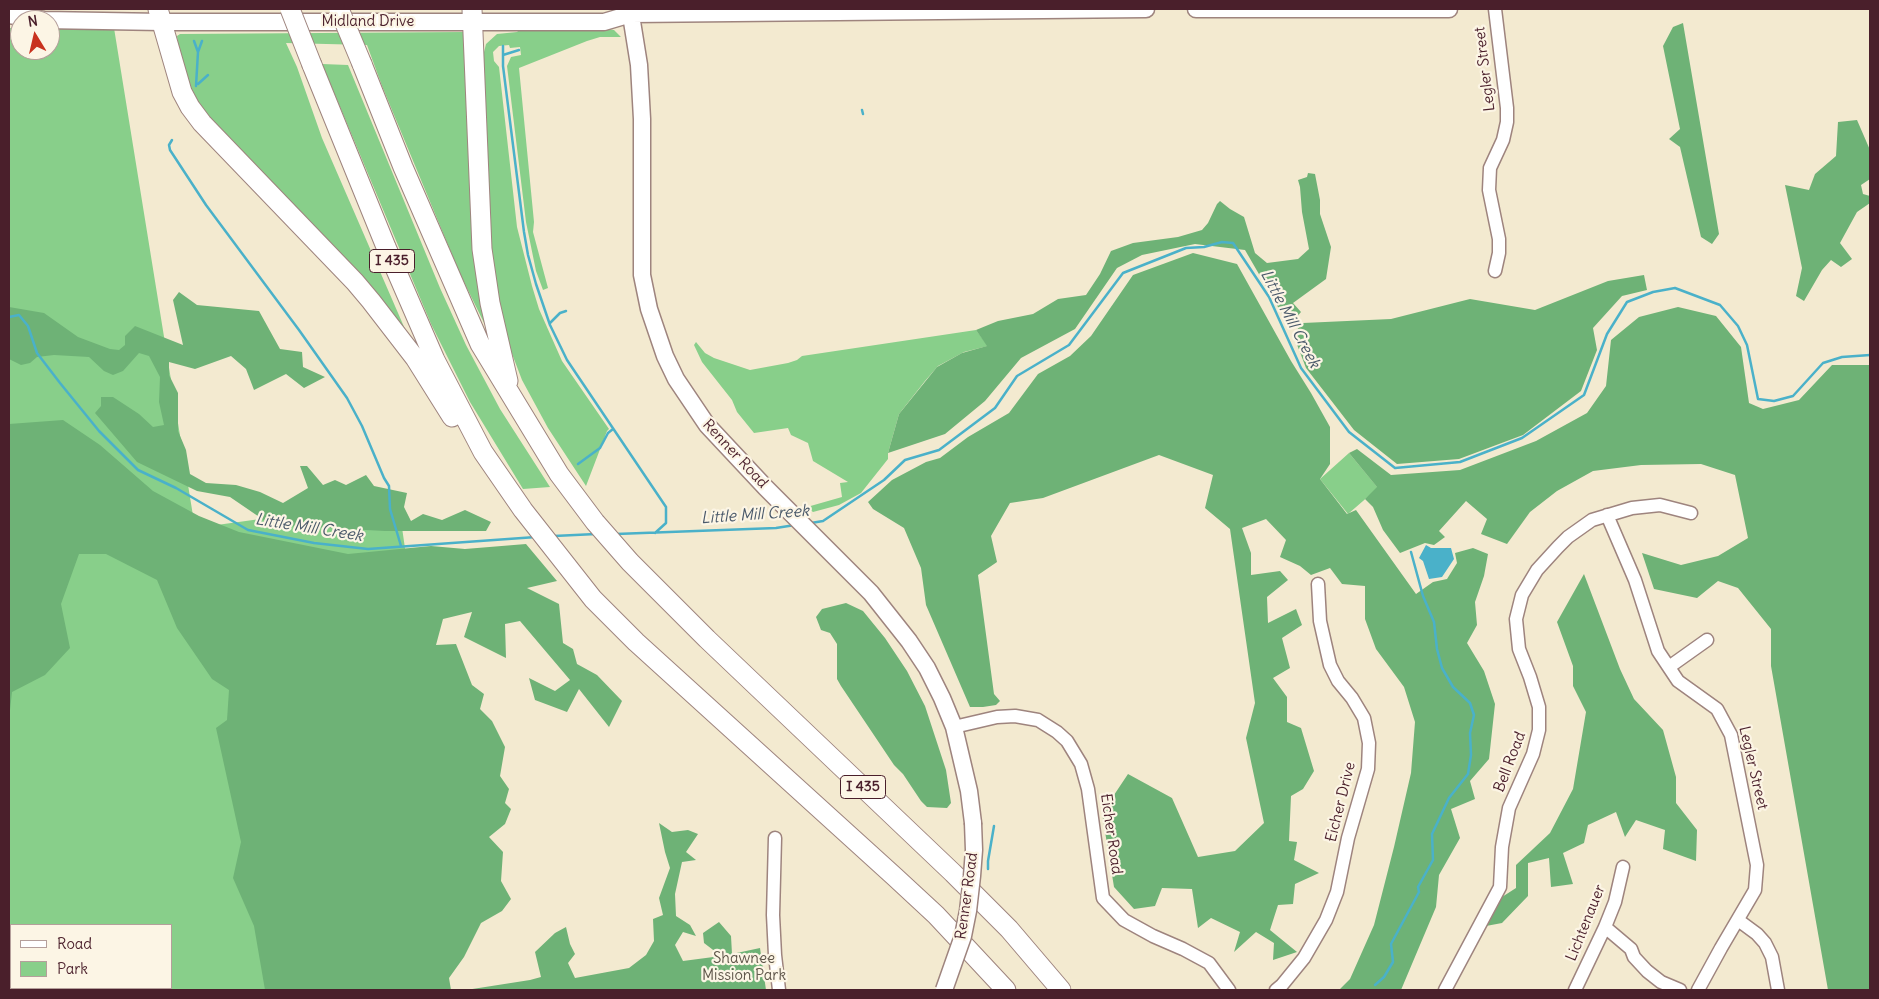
<!DOCTYPE html>
<html>
<head>
<meta charset="utf-8">
<style>
	body { margin:0 }
	#map { position:relative; width:1879px; height:999px; overflow:hidden; background:#f3ead0; font-family:Delius,sans-serif }
	canvas { display:block }
	.frame { position:absolute; inset:0; border:10px solid #4a1f2b; pointer-events:none }
	.legend { position:absolute; left:10px; top:924px; width:162px; height:65px; box-sizing:border-box; background:#fcf5e5; border:1px solid #b59f9b; margin:0; padding:6px 9px; list-style:none; font-size:15px; color:#4a1f2b }
	.legend li { display:flex; align-items:center; gap:10px; height:25px }
	.legend b { width:25px; border:1px solid #b59f9b }
	.north { position:absolute; left:10px; top:10px; width:50px; height:50px; box-sizing:border-box; background:#fcf5e5; border:1px solid #b59f9b; border-radius:50%; rotate:351deg; font-size:14px; font-weight:700; line-height:20px; text-align:center; color:#4a1f2b }
	.north::after { content:''; display:block; margin:auto; width:18px; height:22px; background:#c8321e; clip-path:polygon(50% 0,100% 100%,50% 72%,0 100%) }
</style>
</head>
<body>
<div id="map">
<canvas width="1879" height="999"></canvas>
<div class="frame"></div>
<ul class="legend">
<li><b style="height:6px;background:#fff"></b>Road</li>
<li><b style="height:14px;background:#88cf8a"></b>Park</li>
</ul>
<div class="north">N</div>
</div>
<script>
const context = document.querySelector('canvas').getContext('2d');
context.lineJoin = 'round';
function fillPath(path, color) { context.fillStyle = color; context.fill(path, 'evenodd'); }
const shape = rows => new Path2D(rows.map(r => 'M' + r).join(''));
function stroke(path, color, width, dash) { context.strokeStyle = color; context.lineWidth = width; context.lineCap = dash ? 'butt' : 'round'; context.setLineDash(dash || []); context.stroke(path); }
function write(font, color, halo, rows, align = 'center') {
  context.font = font + ' Delius,sans-serif'; context.lineWidth = 4.5; context.setLineDash([]); context.textBaseline = 'middle'; context.strokeStyle = halo; context.fillStyle = color; for (const [text, x, y, turn = 0] of rows) {
    context.save(); context.translate(x, y); context.rotate((+turn || 0) * Math.PI / 180); context.textAlign = isNaN(turn) ? turn : align; if (halo) context.strokeText(text, 0, 0); context.fillText(text, 0, 0); context.restore();
  }
}
const green = shape([
	[9,28,20,28,20,50,50,50,50,28,114,28,195,528,398,500,417,631,423,990,9,990],
	[11,925,171,925,171,988,11,988],
	[520,29,608,29,614,30,621,37,600,37,587,41,519,68,534,222,533,232,548,288,543,290,536,271,526,222,507,66,511,57,521,55,520,47,510,48,509,45,499,46,493,52,494,61,499,67,517,227,532,286,539,309,562,361,609,429,607,431,586,486,548,428,522,380,506,338,492,278,483,56,486,44,497,34,517,32],
	[464,32,489,333,460,274,382,86,367,45,286,43,297,67,322,138,408,336,195,104,178,47,177,36,180,34],
	[322,64,348,65,440,288,466,345,500,409,550,487,523,489,470,402,431,324],
	[976,330,988,346,964,352,938,366,925,381,899,414,888,453,888,459,861,493,839,505,813,512,807,507,842,497,840,483,848,482,813,461,808,443,791,435,788,428,754,433,737,412,732,400,702,362,694,345,696,342,705,353,714,358,750,370,788,363,797,360,802,356],
	[1349,453,1378,488,1348,514,1320,479]
]);
const forest = shape([
	[1683,23,1719,234,1712,244,1701,237,1680,147,1669,139,1680,129,1663,46,1673,27],
	[1857,120,1870,150,1870,179,1861,185,1863,194,1870,196,1870,203,1857,212,1840,243,1852,259,1841,267,1831,260,1822,270,1804,301,1796,296,1802,268,1785,185,1809,190,1815,174,1836,156,1838,122],
	[1308,173,1315,174,1320,200,1320,214,1331,247,1326,279,1293,303,1301,312,1289,326,1245,250,1195,244,1142,255,1117,268,1075,329,1021,358,985,401,945,434,888,453,899,414,937,367,962,353,987,346,976,330,998,321,1033,314,1058,299,1086,295,1100,274,1111,251,1133,243,1178,237,1202,230,1208,223,1217,204,1220,201,1230,209,1244,217,1255,253,1267,263,1298,259,1309,249,1302,212,1300,187,1298,180,1307,177],
	[1193,253,1237,264,1291,361,1311,393,1330,427,1330,464,1320,479,1347,514,1356,510,1416,594,1433,582,1447,579,1457,563,1455,553,1473,548,1488,554,1484,576,1475,602,1477,625,1467,643,1484,671,1495,704,1489,759,1470,781,1475,799,1451,809,1460,838,1439,875,1436,907,1401,990,1339,990,1350,979,1374,925,1394,847,1411,773,1415,722,1404,687,1376,649,1365,619,1365,586,1342,584,1330,568,1311,575,1300,566,1280,557,1286,540,1266,519,1242,528,1251,553,1251,575,1280,571,1288,580,1267,597,1268,623,1296,609,1302,625,1282,638,1290,668,1273,678,1287,697,1287,722,1301,728,1314,771,1303,789,1291,796,1289,841,1297,842,1294,860,1319,873,1295,884,1293,904,1278,905,1270,930,1297,952,1273,960,1274,943,1256,932,1234,952,1240,932,1211,918,1198,928,1192,889,1162,888,1155,906,1134,909,1114,887,1102,813,1128,774,1172,798,1198,857,1235,851,1264,823,1246,738,1255,703,1230,529,1205,508,1213,475,1159,455,1043,498,1010,503,991,536,997,562,978,575,994,694,1000,701,996,705,983,707,970,707,926,605,921,568,904,528,873,509,868,502,892,480,926,462,940,458,968,437,1009,413,1038,374,1070,356,1091,336,1133,275],
	[1644,275,1647,290,1622,296,1593,328,1597,350,1581,391,1523,435,1459,459,1397,464,1354,430,1306,368,1293,334,1303,323,1391,319,1470,299,1535,310,1608,281],
	[179,292,197,305,259,311,280,349,302,352,303,367,325,377,304,388,286,374,254,390,246,369,231,356,195,369,169,362,169,375,178,393,178,431,186,450,190,474,206,483,236,485,260,492,283,503,308,488,300,466,307,466,323,485,335,480,346,485,366,475,374,486,407,493,404,507,411,521,423,514,442,520,465,510,491,522,486,531,385,531,271,525,230,497,197,491,137,462,95,413,101,406,101,397,113,397,139,414,153,427,164,425,159,402,160,377,149,356,139,353,123,371,113,375,104,371,89,357,54,355,37,357,30,363,21,365,9,359,9,307,44,313,78,337,110,349,119,350,125,345,125,336,135,326,183,345,173,300],
	[1678,307,1716,316,1741,347,1749,403,1763,409,1799,400,1832,365,1870,365,1870,990,1828,990,1771,666,1771,629,1738,588,1718,581,1697,598,1654,589,1642,553,1681,565,1718,556,1748,538,1735,475,1701,464,1641,465,1593,471,1557,491,1530,512,1507,544,1481,534,1487,519,1466,501,1439,531,1445,537,1434,545,1425,543,1400,553,1383,530,1373,507,1365,499,1377,487,1349,453,1357,449,1391,475,1460,470,1536,441,1587,413,1606,386,1611,340,1639,317],
	[63,420,100,445,153,491,199,516,239,532,348,554,431,546,465,549,526,544,557,581,527,588,559,604,563,643,573,649,577,664,597,675,622,701,609,727,579,689,567,712,535,700,529,678,555,691,570,680,520,621,505,624,506,658,464,637,472,612,443,619,436,645,456,644,472,685,484,694,480,709,492,721,505,747,500,776,509,789,505,803,511,809,505,824,489,837,503,852,501,881,511,899,502,911,481,923,464,957,449,978,451,990,265,990,254,926,233,878,241,842,216,728,227,720,229,690,212,679,177,628,157,580,106,554,79,554,61,604,70,648,45,675,12,692,9,719,9,424],
	[1584,574,1620,669,1634,699,1663,730,1676,777,1676,803,1697,830,1696,861,1663,849,1665,830,1636,820,1625,837,1616,812,1588,825,1584,843,1563,853,1573,884,1551,887,1549,858,1528,863,1528,896,1502,923,1486,926,1502,897,1516,888,1516,865,1550,833,1573,789,1586,712,1573,686,1573,666,1557,622],
	[846,603,863,611,885,638,907,671,925,706,946,770,951,803,947,808,927,807,921,801,903,774,894,765,841,686,837,679,837,644,830,633,821,630,816,617,822,609],
	[659,823,672,832,688,830,698,834,686,852,696,860,682,862,675,894,676,916,690,925,696,936,683,932,675,945,683,961,721,956,704,943,703,933,719,922,731,936,732,954,760,948,766,990,466,990,530,980,541,977,535,952,555,933,566,927,570,944,575,954,568,963,575,978,629,968,646,955,654,941,653,919,663,915,659,898,670,868,665,852]
]);
const water = shape([
	[1426,545,1431,548,1451,548,1454,559,1442,577,1429,579,1423,561,1419,558]
]);
const stream = shape([
	[194,41,198,52,196,86],
	[503,46,503,66,524,232,528,255,536,284,550,325,567,360,666,507,666,523,655,533],
	[198,52,202,41],
	[503,55,519,50],
	[198,84,208,75],
	[862,110,863,114],
	[172,140,169,145,170,150,206,205,299,330,347,398,362,426,384,478,389,486,390,509,401,546],
	[9,317,19,315,28,326,37,353,60,383,99,431,138,470,176,488,248,530,314,543,368,549,536,537],
	[550,323,560,313,566,311],
	[578,464,600,448,608,433,613,429],
	[811,523,823,521,884,480,905,460,939,450,995,408,1017,376,1069,345,1123,273,1186,248,1204,247,1222,242,1233,243,1269,297,1301,368,1349,432,1395,468,1460,462,1522,438,1584,395,1607,334,1627,302,1653,292,1675,288,1720,305,1738,326,1747,345,1758,399,1774,401,1793,396,1823,363,1842,357,1870,355],
	[616,534,776,528,795,525],
	[554,536,596,534],
	[988,869,988,861,994,826],
	[1375,985,1384,977,1393,962,1391,944,1419,892,1418,887,1433,860,1432,834,1449,798,1468,774,1471,755,1470,733,1474,715,1470,703,1453,687,1442,668,1437,649,1434,622,1423,596,1411,552]
]);
const minor = shape([
	[1495,9,1507,108,1507,122,1503,140,1490,168,1489,190,1499,239,1499,253,1495,271],
	[1607,515,1635,580,1658,651,1678,681,1717,709,1731,735,1757,865,1755,890,1721,948,1698,990],
	[1669,667,1707,640],
	[954,727,997,717,1015,716,1038,720,1057,732,1067,741,1081,764,1088,789,1103,898,1124,920,1153,936,1183,949,1209,963,1229,990],
	[775,838,773,915,775,955,779,990],
	[1738,920,1757,934,1765,943,1772,957,1778,990],
	[1605,927,1631,949,1634,957,1647,971,1661,982,1680,990],
	[1276,990,1282,985,1304,958,1326,920,1337,892,1348,838,1368,769,1369,743,1364,718,1352,698,1338,681,1330,665,1320,621,1318,584],
	[1445,990,1500,887,1502,847,1509,808,1533,754,1539,730,1539,707,1530,677,1519,649,1516,619,1522,595,1537,570,1558,547,1568,537,1592,520,1632,508,1660,505,1691,513],
	[1575,990,1605,927,1615,902,1623,867]
]);
const major = shape([
	[630,9,639,65,642,119,642,275,649,309,665,356,676,379,707,425,765,487,871,593,909,641,927,668,942,698,954,727,969,791,973,823],
	[1196,9,1449,9],
	[9,15,44,20,162,22,604,22,631,14,1146,9]
]);
const highway = shape([
	[158,9,182,92,190,107,202,123,355,282,371,301,415,358,452,417],
	[472,9,482,249,490,303,508,381],
	[362,64,403,167,480,344,559,474,595,522,630,562,707,639,953,873,1009,929,1061,990],
	[312,65,386,247,435,360,483,452,523,510,593,599,636,642,895,877,936,915,1006,990]
]);
const majorBridge = shape([
	[944,990,963,936,968,911,972,876,974,850,973,823]
]);
const highwayBridge = shape([
	[290,9,312,65],
	[339,9,362,64]
]);
const shields = [
	[392,261,45],
	[863,787,45]
];
const shieldNames = [
	["I 435",392,261],
	["I 435",863,787]
];
const streetNames = [
	["Midland Drive",368,22],
	["Legler Street",1485,69,-97],
	["Renner Road",735,454,47],
	["Bell Road",1510,762,-69],
	["Legler Street",1753,768,77],
	["Eicher Drive",1341,802,-76],
	["Eicher Road",1111,834,82],
	["Renner Road",967,896,-82],
	["Lichtenauer",1586,923,-68]
];
const parkNames = [
	["Shawnee",744,959],
	["Mission Park",744,976]
];
const waterNames = [
	["Little Mill Creek",1290,319,62],
	["Little Mill Creek",755,515,-4],
	["Little Mill Creek",309,528,9]
];
fillPath(green, '#88cf8a');
fillPath(forest, '#6eb276');
fillPath(water, '#4ab1c9');
stroke(stream, '#4ab1c9', 2.5);
stroke(minor, '#9e847e', 15);
stroke(major, '#9e847e', 19);
stroke(highway, '#9e847e', 21);
stroke(minor, '#fff', 12);
stroke(major, '#fff', 16);
stroke(highway, '#fff', 19);
stroke(majorBridge, '#9e847e', 19, []);
stroke(highwayBridge, '#9e847e', 21, []);
stroke(majorBridge, '#fff', 16);
stroke(highwayBridge, '#fff', 19);
for (const [x, y, w] of shields) { const box = new Path2D(); box.roundRect(x - w / 2, y - 11.5, w, 23, 4); context.fillStyle = '#fcf5e5'; context.fill(box); stroke(box, '#4a1f2b', 1); }
write('bold 14px', '#4a1f2b', null, shieldNames);
write('15px', '#4a1f2b', '#fcf5e5', streetNames);
write('15px', '#5d5448', '#fcf5e5', parkNames);
write('italic 16px', '#4a596a', '#fcf5e5', waterNames);
</script>
</body>
</html>
